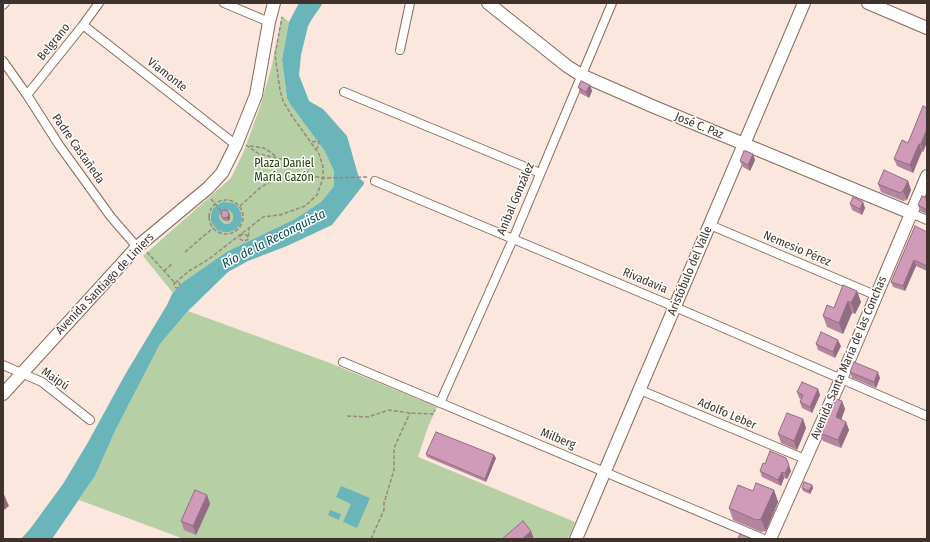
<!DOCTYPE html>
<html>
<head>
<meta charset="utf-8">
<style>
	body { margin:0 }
	#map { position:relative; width:930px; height:542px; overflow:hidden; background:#fbe7de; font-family:"Fira Sans Condensed",sans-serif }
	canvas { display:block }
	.frame { position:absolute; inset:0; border:4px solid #3f322c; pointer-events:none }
</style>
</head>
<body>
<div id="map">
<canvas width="930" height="542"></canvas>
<div class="frame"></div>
</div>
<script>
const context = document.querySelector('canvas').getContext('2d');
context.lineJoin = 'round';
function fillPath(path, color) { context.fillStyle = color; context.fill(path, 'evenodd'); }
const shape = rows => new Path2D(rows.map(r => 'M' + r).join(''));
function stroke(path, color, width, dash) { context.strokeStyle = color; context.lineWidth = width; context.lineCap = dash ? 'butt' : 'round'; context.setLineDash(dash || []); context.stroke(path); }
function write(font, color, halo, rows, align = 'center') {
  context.font = font + ' "Fira Sans Condensed",sans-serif'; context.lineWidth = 3; context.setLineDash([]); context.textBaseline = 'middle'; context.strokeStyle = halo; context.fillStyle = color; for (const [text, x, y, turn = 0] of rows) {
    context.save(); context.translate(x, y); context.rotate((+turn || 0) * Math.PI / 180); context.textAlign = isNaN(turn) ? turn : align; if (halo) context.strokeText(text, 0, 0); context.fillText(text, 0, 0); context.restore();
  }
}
const green = shape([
	[282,16,289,22,282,60,287,98,290,104,324,150,334,171,334,186,321,202,295,219,228,251,183,282,173,293,143,256,231,178,244,151,260,107,271,69],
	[188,311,330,363,437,407,428,427,418,457,575,522,568,539,184,539,79,500,95,476,115,431,160,344]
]);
const water = shape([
	[299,3,323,3,312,19,308,26,301,55,299,75,309,101,323,109,347,136,359,178,364,182,364,184,332,225,287,246,248,261,228,272,188,311,160,344,115,431,95,476,52,539,21,539,30,529,63,484,87,444,126,373,167,305,172,294,183,282,228,251,295,219,321,202,334,186,334,171,324,150,290,104,287,98,282,60,289,22],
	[223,202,233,203,238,207,241,213,242,219,240,225,235,230,229,232,223,232,217,230,211,222,211,215,213,209,217,205],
	[229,210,233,214,233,220,229,224,224,224,220,220,219,215,223,211],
	[341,486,370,498,357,528,343,522,351,504,336,497],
	[330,510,341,514,339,520,328,515]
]);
const path = shape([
	[312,142,318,141,319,142,317,149],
	[246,145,259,154,294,162,300,165,312,176,323,178,367,177],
	[250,146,264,148,277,157],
	[211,199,223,213],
	'209 217a17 17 0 1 1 34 0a17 17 0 1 1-34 0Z',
	[240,206,261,187,274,180,291,175,312,176],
	[248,237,245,234,243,234,241,235,240,239,243,241,247,240,248,239,249,229],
	[147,252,175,283,189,271,209,259,263,217,280,215,305,206,317,195,323,178,323,167,319,154,292,116,283,101,280,90,275,55,282,17],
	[185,252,213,228],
	[164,271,173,263],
	'174 285a3 3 0 1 1 6 0a3 3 0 1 1-6 0Z',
	[347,416,368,417,389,410,410,413,433,414,435,410],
	[371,539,384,510,384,503,394,470,394,448,410,413]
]);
const street = shape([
	[224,3,269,22],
	[3,5,5,3],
	[83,25,236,145],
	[400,50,410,3],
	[3,61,27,95,59,145,111,217,137,247],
	[344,92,540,173],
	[27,95,83,25,99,3],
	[375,181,675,307,927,416],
	[911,213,927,220],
	[710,225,875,295],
	[343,362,764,539],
	[3,365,42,382,90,420],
	[640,390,805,459],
	[440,403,513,239,612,3]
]);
const secondary = shape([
	[488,3,567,66,581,75,652,106,911,213],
	[868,3,927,28],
	[3,394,137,247,208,188,222,173,236,145,256,95,269,22,274,3],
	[576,539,804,3],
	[770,539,841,379,927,176]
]);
const wall = shape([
	[590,85,592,91,589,98,580,93,578,87],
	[927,108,927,142,923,152,922,151,913,173,897,166,894,159,908,143],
	[753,154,755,160,750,171,743,167,740,161],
	[908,181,911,190,907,200,903,201,881,192,878,184],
	[927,198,927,214,920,211,918,205],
	[863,202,865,208,862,215,852,210,850,204],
	[221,216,230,216,230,219,228,221,225,221,222,219],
	[927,232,927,271,916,266,905,291,893,287,891,282],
	[843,285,861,302,855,314,852,313,843,334,827,327,823,316,834,308],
	[816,344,841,346,835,358,818,350],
	[850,372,880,378,876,388,852,378],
	[818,389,820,395,812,413,802,408,800,402,801,399,799,398,797,392],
	[842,401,845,409,841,420,846,422,849,430,841,448,823,441,820,433],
	[803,419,806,428,797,450,781,443,778,434],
	[426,454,496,458,486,482,427,457],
	[760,471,791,471,787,479,784,478,781,486,762,477],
	[812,485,813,488,810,494,803,491,802,488],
	[774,490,778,502,766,531,761,532,733,520,729,508,753,491],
	[207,495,210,504,196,535,184,530,181,521]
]);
const shadedWall = shape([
	[590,85,592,91,589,98,586,92],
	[927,129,927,142,923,152,921,144],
	[919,144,922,151,913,173,910,165],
	[753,154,755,160,750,171,748,165],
	[908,181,911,190,907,200,903,191],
	[863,202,865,208,862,215,860,209],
	[229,213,230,216,230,219,228,221,227,218],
	[914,260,916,266,905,291,903,286],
	[857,291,861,302,855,314,851,303],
	[848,301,852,313,843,334,839,323],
	[838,340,841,346,835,358,833,352],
	[878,372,880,378,876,388,874,382],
	[818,389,820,395,812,413,810,407],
	[842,401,845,409,839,426,836,417],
	[803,419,806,428,797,450,794,441],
	[846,422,849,430,841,448,838,440],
	[494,455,496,458,486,482,485,479],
	[789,465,791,471,787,479,785,473],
	[782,472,784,478,781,486,778,480],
	[812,485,813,488,810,494,809,491],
	[774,490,778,502,766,531,761,519],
	[207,495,210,504,196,535,193,526],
	[5,497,9,506,3,511,3,499],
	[531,531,534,539,522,539]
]);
const building = shape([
	[581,81,590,85,586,92,578,87,581,81],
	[923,106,927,108,927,129,921,144,919,144,910,165,894,159,902,140,908,143,923,106],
	[744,151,746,151,753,154,748,165,740,161,744,151],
	[884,170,908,181,903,191,900,193,878,184,884,170],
	[922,196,927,198,927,210,918,205,922,196],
	[853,197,863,202,860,209,850,204,853,197],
	'221 214a4 4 0 1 1 8 0a4 4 0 1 1-8 0Z',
	[915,226,927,232,927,266,914,260,903,286,891,282,915,226],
	[843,285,857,291,851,303,848,301,839,323,823,316,827,305,834,308,843,285],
	[821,332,838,340,833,352,816,344,821,332],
	[854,362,878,372,874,382,850,372,854,362],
	[802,382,818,389,810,407,800,402,803,395,797,392,802,382],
	[834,398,842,401,836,417,846,422,838,440,820,433,834,398],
	[787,413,803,419,794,441,778,434,787,413],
	[436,432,494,455,485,479,426,454,436,432],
	[770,451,786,458,789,465,785,473,782,472,778,480,760,471,763,463,765,464,770,451],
	[804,482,812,485,809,491,802,488,804,482],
	[756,483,774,490,761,519,756,520,729,508,738,485,753,491,756,483],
	[195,490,207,495,193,526,181,521,195,490],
	[3,494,5,497,3,499,3,494],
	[523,521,531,531,522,539,502,539,523,521],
	[740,534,752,539,738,539,740,534]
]);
const streetNames = [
	["Belgrano",54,42,-51],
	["Viamonte",167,75,38],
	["José C. Paz",699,126,22],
	["Padre Castañeda",78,149,55],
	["Aníbal González",516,199,-67],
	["Nemesio Pérez",797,249,23],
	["Aristóbulo del Valle",690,271,-67],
	["Rivadavia",645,281,23],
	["Avenida Santiago de Liniers",105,284,-46],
	["Avenida Santa María de las Conchas",849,358,-67],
	["Maipú",55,379,34],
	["Adolfo Leber",727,414,23],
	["Milberg",558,439,22]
];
const parkNames = [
	["Plaza Daniel",284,164],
	["María Cazón",284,178]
];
const waterNames = [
	["Río de la Reconquista",274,239,-27]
];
fillPath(green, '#b7cfa5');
fillPath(water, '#6ab5b9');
stroke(street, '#876a5d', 10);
stroke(secondary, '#876a5d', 14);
stroke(path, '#978780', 1.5, [4, 2]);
stroke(street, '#fff', 8);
stroke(secondary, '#fff', 12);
fillPath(wall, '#b3859f');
fillPath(shadedWall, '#926c82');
fillPath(building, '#d09bb9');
stroke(building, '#926c82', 1);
write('12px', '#3f322c', '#fff', streetNames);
write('12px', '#233c05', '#fff', parkNames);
write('italic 13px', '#014b4d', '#fff', waterNames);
</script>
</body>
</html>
